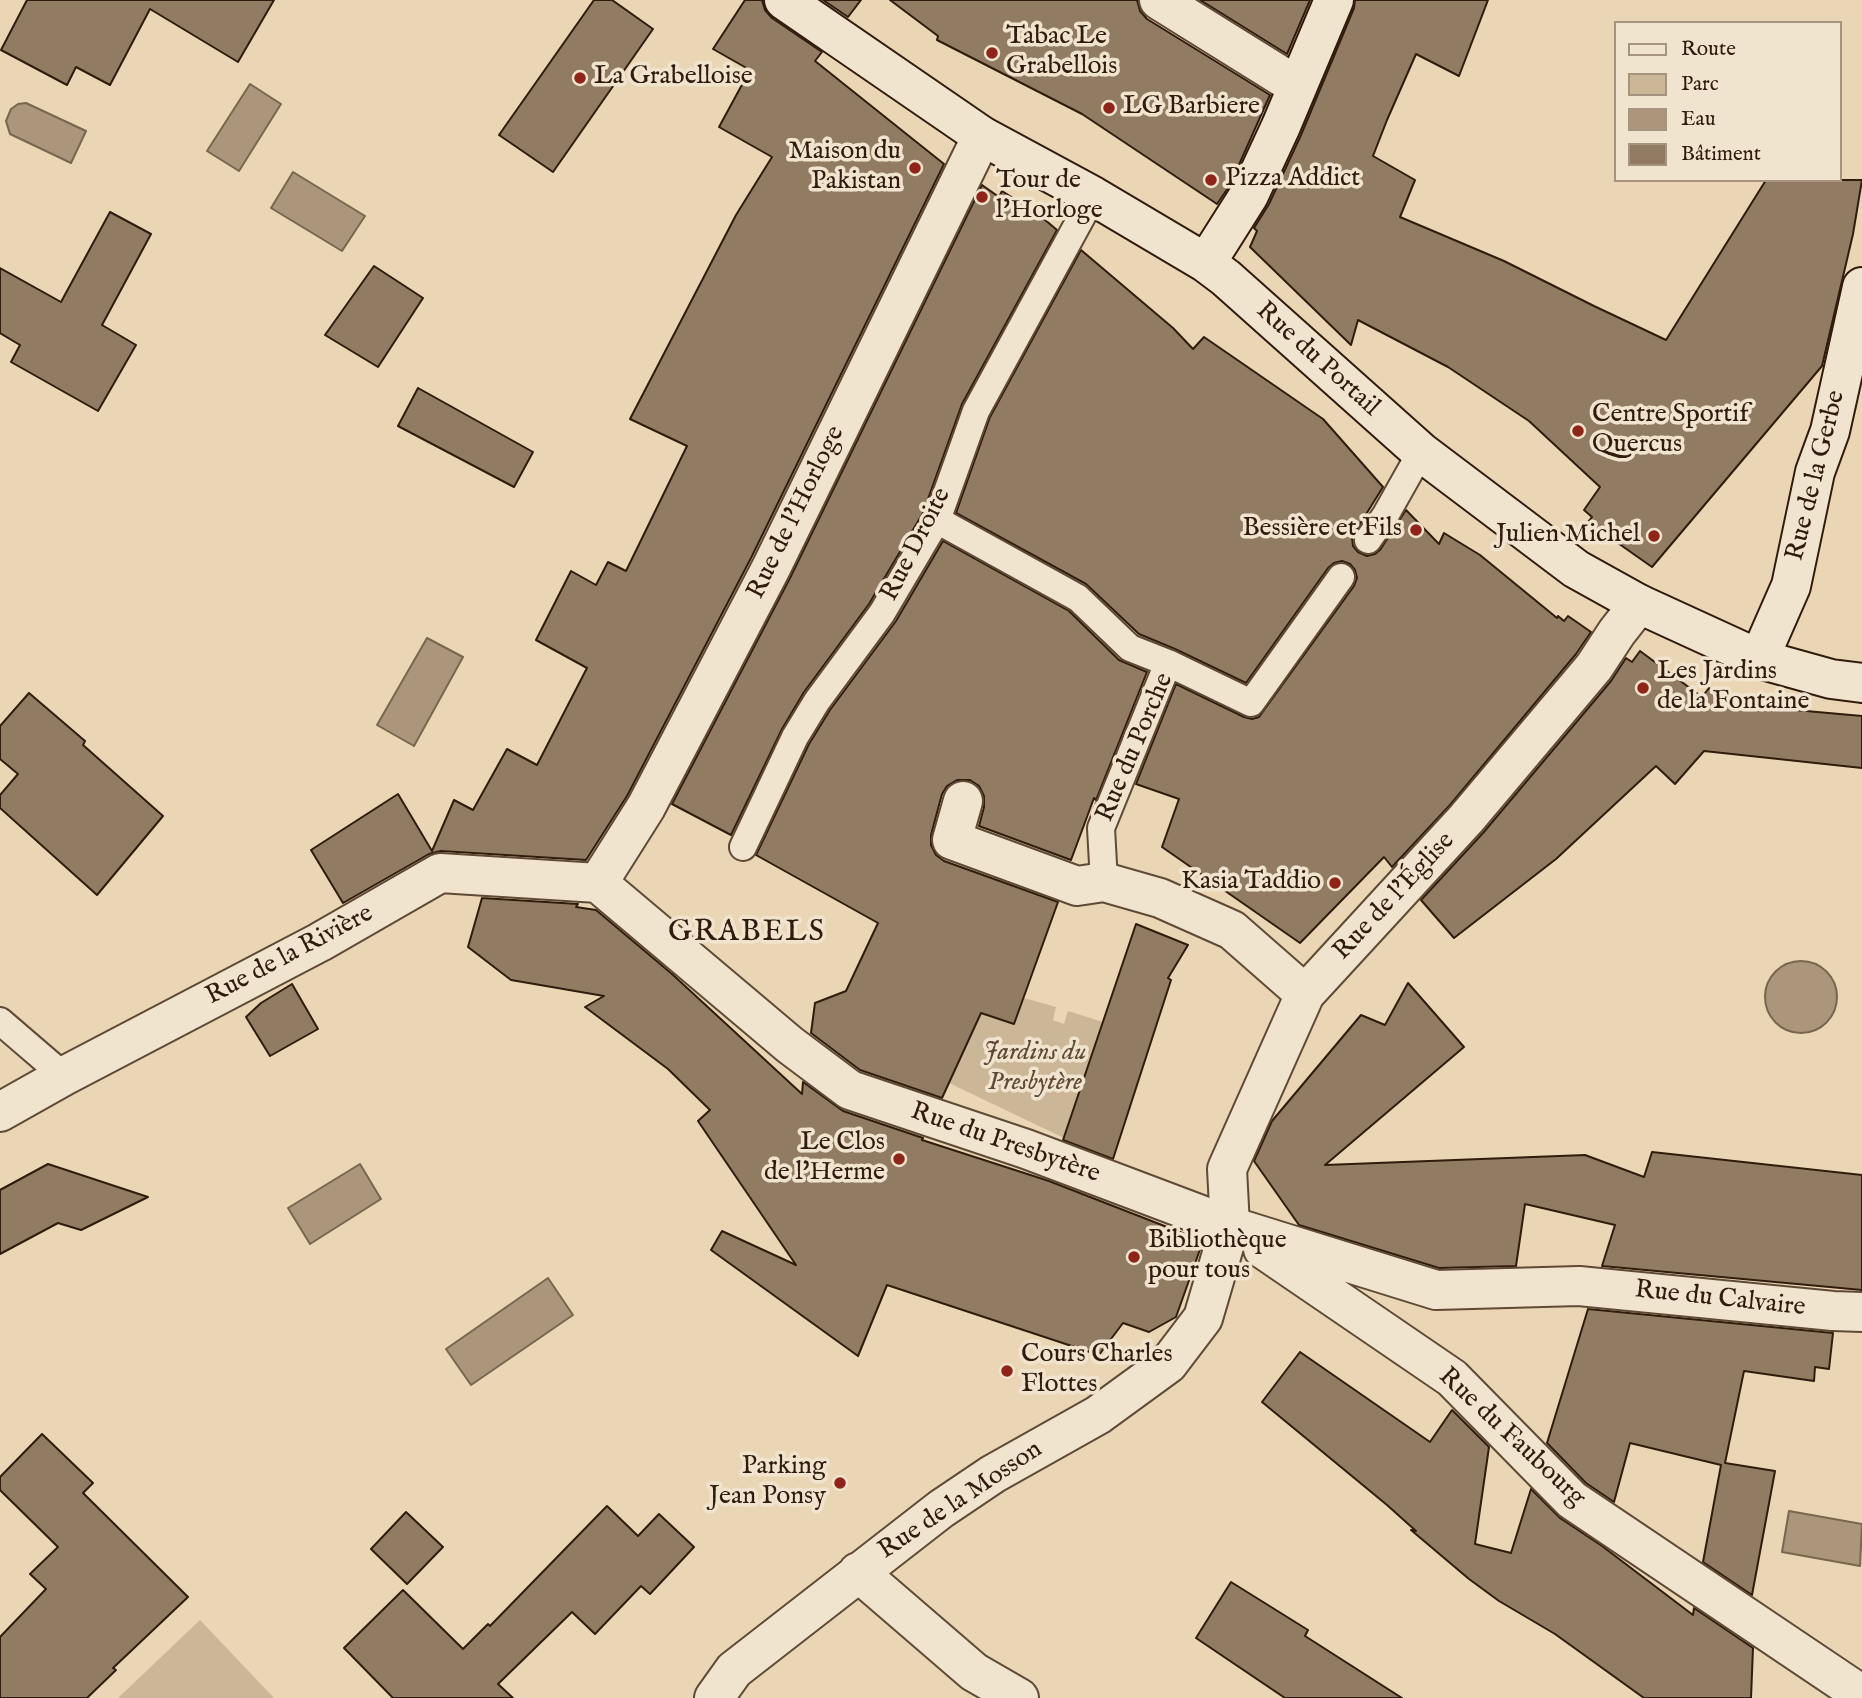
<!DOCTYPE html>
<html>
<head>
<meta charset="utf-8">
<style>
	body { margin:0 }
	#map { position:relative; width:1862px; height:1698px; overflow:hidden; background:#ead6b4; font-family:"IM FELL English",serif }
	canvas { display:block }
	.legend { position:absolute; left:1614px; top:21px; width:228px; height:161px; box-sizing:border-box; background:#f1e4ce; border:2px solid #a49480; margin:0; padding:9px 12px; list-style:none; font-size:21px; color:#311b0c }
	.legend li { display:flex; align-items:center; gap:14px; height:35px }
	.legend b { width:35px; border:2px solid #a49480 }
</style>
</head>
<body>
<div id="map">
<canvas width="1862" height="1698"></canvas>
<ul class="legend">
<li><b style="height:9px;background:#f1e4ce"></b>Route</li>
<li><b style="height:19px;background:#cbb697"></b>Parc</li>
<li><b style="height:19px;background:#ab967b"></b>Eau</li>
<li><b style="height:19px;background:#917c63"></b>Bâtiment</li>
</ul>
</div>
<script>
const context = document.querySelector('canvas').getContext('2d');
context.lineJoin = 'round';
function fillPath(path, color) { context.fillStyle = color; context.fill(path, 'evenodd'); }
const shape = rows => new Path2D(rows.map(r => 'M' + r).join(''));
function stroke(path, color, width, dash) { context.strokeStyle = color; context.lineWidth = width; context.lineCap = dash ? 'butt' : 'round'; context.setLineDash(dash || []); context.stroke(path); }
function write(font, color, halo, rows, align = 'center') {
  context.font = font + ' "IM FELL English",serif'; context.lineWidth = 7; context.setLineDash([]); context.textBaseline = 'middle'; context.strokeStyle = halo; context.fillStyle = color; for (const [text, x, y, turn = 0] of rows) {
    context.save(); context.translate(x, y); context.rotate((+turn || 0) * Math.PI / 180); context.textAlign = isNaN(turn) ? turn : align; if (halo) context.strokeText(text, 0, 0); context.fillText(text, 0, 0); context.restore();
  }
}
const green = shape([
	[1024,998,1056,1007,1053,1020,1064,1024,1068,1011,1103,1022,1137,1082,1088,1066,1064,1138,949,1083,968,1008,1014,1024],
	[200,1620,274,1698,118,1698]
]);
const water = shape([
	[250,84,281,104,239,171,207,151,250,84],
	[26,103,86,131,71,163,10,134,6,121,11,109,18,104,26,103],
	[293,172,365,216,342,251,271,208,293,172],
	[427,638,463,657,414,746,377,725,427,638],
	'1765 997a36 36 0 1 1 72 0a36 36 0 1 1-72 0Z',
	[360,1164,381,1199,310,1244,288,1208,360,1164],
	[548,1278,573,1315,471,1385,446,1349,548,1278],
	[1789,1511,1862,1524,1860,1566,1782,1552,1789,1511]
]);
const building = shape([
	[27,0,274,0,238,62,150,9,110,85,76,67,67,85,1,50,27,0],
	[594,0,612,0,653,29,553,172,499,135,594,0],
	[745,0,762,0,765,10,772,18,822,52,815,61,944,164,751,558,627,796,586,860,441,851,429,854,343,903,311,850,398,794,432,851,454,800,473,810,507,749,537,765,587,668,536,640,571,571,596,585,608,562,626,571,687,446,630,419,736,215,772,157,719,127,750,70,713,49,745,0],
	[823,0,861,0,848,17,823,0],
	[890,0,1137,0,1140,11,1147,19,1270,95,1230,185,1217,204,1082,114,937,40,938,36,890,0],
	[1200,0,1310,0,1287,54,1200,0],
	[1355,0,1488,0,1459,76,1416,54,1387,120,1373,156,1415,180,1400,217,1504,261,1594,306,1666,340,1766,180,1862,180,1853,234,1822,366,1652,567,1588,522,1592,517,1584,510,1600,487,1529,421,1448,367,1358,320,1351,345,1250,247,1257,231,1254,228,1269,204,1301,135,1354,8,1355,0],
	[982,185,999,197,1002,191,1038,214,1057,230,962,404,923,513,869,604,804,692,782,729,731,835,672,804,790,578,982,185],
	[110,212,151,234,102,325,136,345,98,411,11,362,20,345,0,333,0,268,61,302,110,212],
	[1081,250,1173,328,1193,349,1204,337,1323,419,1383,487,1355,532,1352,538,1353,546,1358,552,1367,556,1375,554,1380,550,1406,510,1439,544,1444,533,1480,555,1557,618,1558,616,1564,621,1568,616,1591,632,1576,654,1450,805,1392,867,1384,857,1300,943,1162,847,1179,799,1136,784,1176,684,1244,717,1252,719,1259,717,1354,586,1357,578,1355,570,1350,564,1342,561,1334,563,1328,568,1246,683,1175,649,1139,634,1086,584,956,513,990,417,1081,250],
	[374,266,423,298,378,367,325,335,374,266],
	[418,388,533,452,514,487,398,426,418,388],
	[943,541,1069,611,1119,660,1147,672,1096,800,1094,798,1071,860,979,826,984,807,984,796,979,786,970,780,957,780,947,786,942,794,931,835,931,845,936,855,944,861,1058,902,1014,1024,981,1013,942,1098,860,1070,811,1033,815,1003,846,991,878,923,756,855,809,744,830,710,896,621,943,541],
	[1640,651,1702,697,1709,688,1728,704,1862,716,1862,768,1704,751,1675,784,1656,766,1556,859,1454,938,1421,900,1483,833,1611,681,1626,658,1632,662,1640,651],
	[29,693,85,741,83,745,163,816,97,895,0,808,0,795,18,774,0,759,0,726,29,693],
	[482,898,578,904,576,907,596,910,672,974,802,1094,803,1082,843,1111,923,1138,922,1140,1049,1181,1203,1241,1176,1317,1149,1332,1123,1323,1099,1355,887,1285,858,1356,711,1250,722,1231,796,1265,698,1121,710,1110,668,1069,585,1007,604,996,511,980,468,947,482,898],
	[1136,924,1188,945,1168,978,1171,980,1113,1159,1063,1140,1136,924],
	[1408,983,1464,1047,1325,1165,1585,1155,1644,1177,1652,1152,1862,1175,1862,1290,1602,1266,1615,1225,1525,1204,1516,1266,1439,1268,1299,1225,1254,1161,1272,1121,1361,1015,1385,1025,1408,983],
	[292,984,318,1029,270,1056,246,1017,261,1003,292,984],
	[48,1164,148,1197,81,1230,58,1223,0,1254,0,1190,48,1164],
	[1588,1309,1833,1333,1829,1369,1815,1367,1814,1381,1744,1371,1725,1463,1775,1471,1752,1595,1703,1562,1721,1465,1630,1443,1614,1502,1586,1483,1547,1443,1588,1309],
	[1300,1352,1430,1442,1452,1410,1489,1447,1475,1544,1511,1553,1531,1489,1560,1518,1602,1546,1693,1615,1694,1608,1753,1648,1751,1698,1644,1698,1555,1634,1499,1601,1469,1579,1411,1530,1416,1531,1387,1505,1262,1402,1300,1352],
	[42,1434,93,1483,83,1493,188,1597,113,1668,116,1670,87,1698,0,1698,0,1637,46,1589,30,1574,58,1547,0,1490,0,1477,42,1434],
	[607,1506,638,1536,659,1514,694,1547,650,1594,641,1586,595,1634,572,1612,498,1684,513,1698,393,1698,344,1648,403,1590,463,1649,488,1624,490,1626,607,1506],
	[406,1512,443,1547,407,1584,371,1549,406,1512],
	[1231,1582,1308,1630,1305,1636,1402,1698,1285,1698,1196,1638,1231,1582]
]);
const lane = shape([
	[937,520,1078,598,1130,648,1168,663,1251,703,1341,577],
	[1368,540,1385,516,1421,452],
	[743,847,795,737,817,701,882,613,937,520,976,411,1093,196],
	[1104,882,1101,828,1168,663],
	[0,1021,64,1076]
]);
const street = shape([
	[1159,0,1297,86],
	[963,801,952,840,1077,886,1104,882,1160,898,1232,930,1305,994],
	[598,883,790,1045,850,1090,1026,1149,1230,1226,1436,1290,1579,1286,1833,1311,1862,1312],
	[598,883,646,807,771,568,982,136],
	[0,1112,64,1076,320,942,440,873,598,883],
	[1263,1249,1452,1378,1572,1500,1862,1695],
	[858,1572,974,1672,1019,1698],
	[714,1698,734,1670,941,1509,993,1474,1098,1415,1168,1364,1203,1318,1230,1226,1227,1169,1305,994,1466,819,1594,667,1617,632,1639,604]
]);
const secondary = shape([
	[784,0,982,136,1093,196,1206,263,1226,278,1421,452,1576,569,1639,604,1759,659,1831,679,1862,683],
	[1206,263,1249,195,1281,126,1334,0],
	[1759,659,1791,586,1815,472,1830,431,1862,287]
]);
const markers = [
	[992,53,7,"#8f2418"],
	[580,78,7,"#8f2418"],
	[1109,108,7,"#8f2418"],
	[915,168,7,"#8f2418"],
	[1211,180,7,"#8f2418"],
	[982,197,7,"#8f2418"],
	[1578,431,7,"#8f2418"],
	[1416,530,7,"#8f2418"],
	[1654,536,7,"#8f2418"],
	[1643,688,7,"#8f2418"],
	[1335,883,7,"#8f2418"],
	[899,1159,7,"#8f2418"],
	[1134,1257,7,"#8f2418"],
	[1007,1371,7,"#8f2418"],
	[840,1483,7,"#8f2418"]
];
const poiNames = [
	["Tabac Le",1006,38],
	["Grabellois",1006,68],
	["La Grabelloise",594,78],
	["LG Barbiere",1123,108],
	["Maison du",901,153,"right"],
	["Pakistan",901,183,"right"],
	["Pizza Addict",1225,180],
	["Tour de",996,182],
	["l'Horloge",996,212],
	["Centre Sportif",1592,416],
	["Quercus",1592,446],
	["Bessière et Fils",1402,530,"right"],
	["Julien Michel",1640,536,"right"],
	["Les Jardins",1657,673],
	["de la Fontaine",1657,703],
	["Kasia Taddio",1321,883,"right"],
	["Le Clos",885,1144,"right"],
	["de l'Herme",885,1174,"right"],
	["Bibliothèque",1148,1242],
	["pour tous",1148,1272],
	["Cours Charles",1021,1356],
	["Flottes",1021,1386],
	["Parking",826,1468,"right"],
	["Jean Ponsy",826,1498,"right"]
];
const streetNames = [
	["Rue du Portail",1317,360,42],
	["Rue de la Gerbe",1817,476,-76],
	["Rue de l'Horloge",797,513,-64],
	["Rue Droite",917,545,-63],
	["Rue du Porche",1136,748,-67],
	["Rue de l'Église",1395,897,-47],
	["Rue de la Rivière",290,956,-28],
	["Rue du Presbytère",1005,1144,19],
	["Rue du Calvaire",1720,1300,6],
	["Rue du Faubourg",1511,1438,43],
	["Rue de la Mosson",961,1501,-34]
];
const parkNames = [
	["Jardins du",1035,1054],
	["Presbytère",1035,1084]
];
const quarterNames = [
	["GRABELS",747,934]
];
fillPath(green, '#cbb697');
fillPath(water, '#ab967b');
stroke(water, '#7a654f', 2);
fillPath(building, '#917c63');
stroke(building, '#311b0c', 2);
stroke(lane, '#5f4a36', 30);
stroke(street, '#5f4a36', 42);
stroke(secondary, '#311b0c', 42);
stroke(lane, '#f1e4ce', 26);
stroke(street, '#f1e4ce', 38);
stroke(secondary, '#f1e4ce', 38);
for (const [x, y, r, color] of markers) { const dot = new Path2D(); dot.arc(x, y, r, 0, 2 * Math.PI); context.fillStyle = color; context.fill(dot); stroke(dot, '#f1e4ce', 2.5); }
write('26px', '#311b0c', '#f1e4ce', poiNames, 'left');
write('26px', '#311b0c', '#f1e4ce', streetNames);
write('italic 26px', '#5f4a36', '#f1e4ce', parkNames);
context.letterSpacing = '2px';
write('30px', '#311b0c', '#f1e4ce', quarterNames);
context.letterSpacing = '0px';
</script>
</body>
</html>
